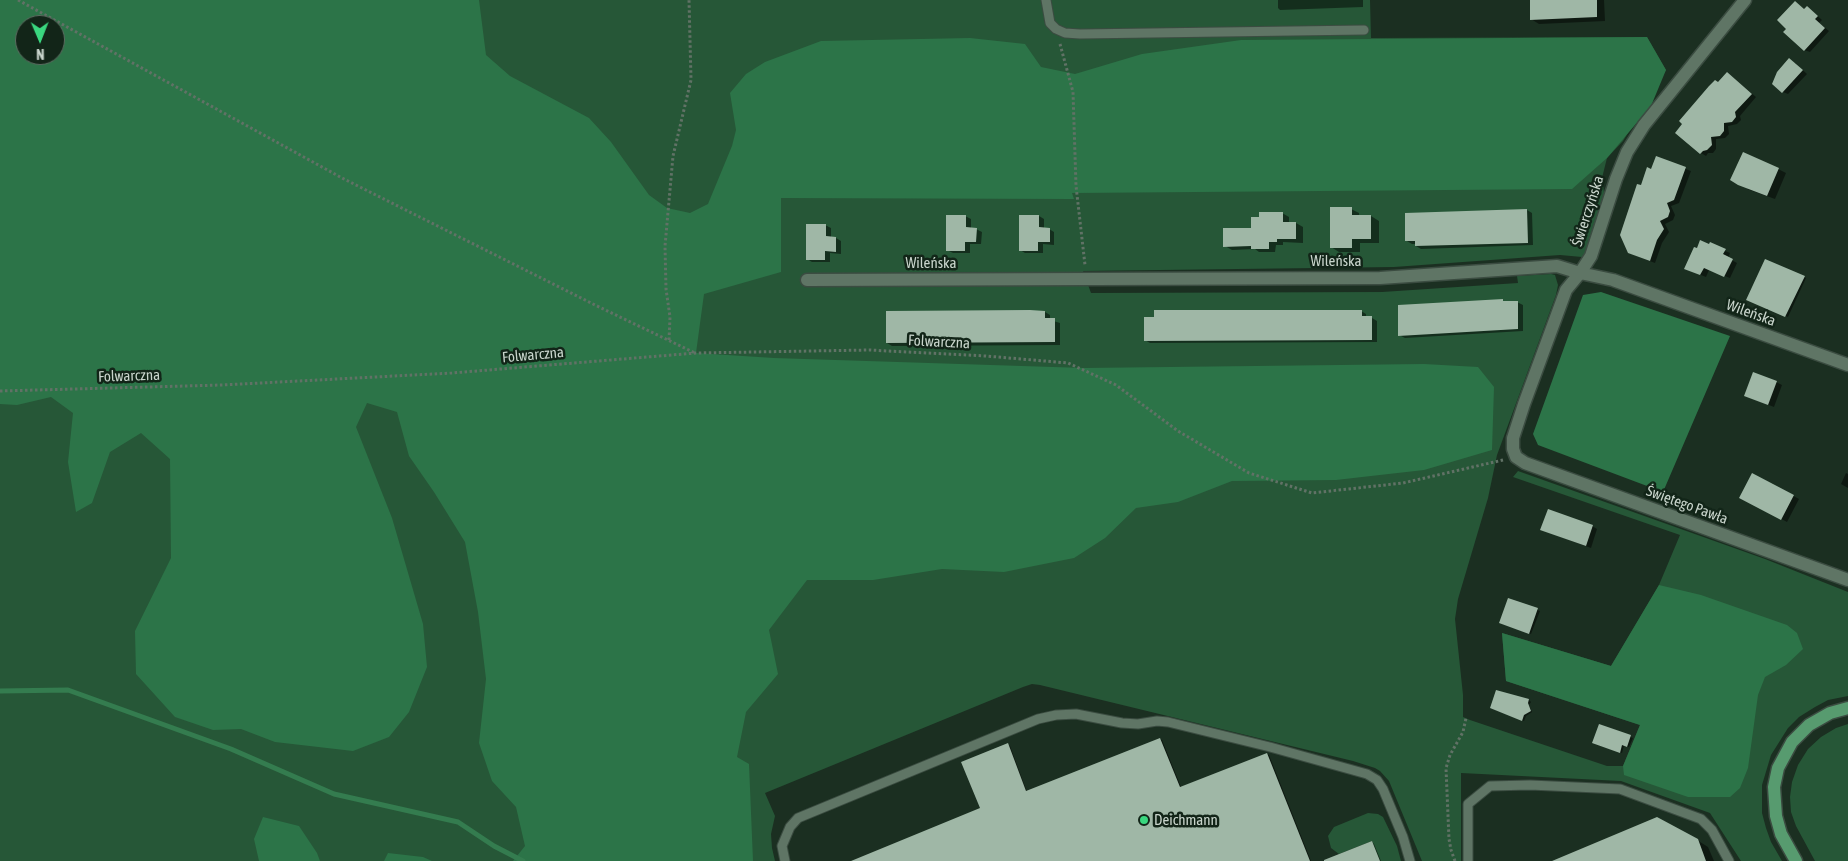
<!DOCTYPE html>
<html>
<head>
<meta charset="utf-8">
<style>
	body { margin:0 }
	#map { position:relative; width:1848px; height:861px; overflow:hidden; background:#1b2f21; font-family:"Asap Condensed",sans-serif }
	canvas { display:block }
	.north { position:absolute; left:15px; top:15px; width:50px; height:50px; box-sizing:border-box; background:#122518; border:1px solid #5b6b60; border-radius:50%; rotate:179deg; font-size:14px; font-weight:700; line-height:20px; text-align:center; color:#c9d5cc }
	.north::after { content:''; display:block; margin:auto; width:18px; height:22px; background:#3ad77f; clip-path:polygon(50% 0,100% 100%,50% 72%,0 100%) }
</style>
</head>
<body>
<div id="map">
<canvas width="1848" height="861"></canvas>
<div class="north">N</div>
</div>
<script>
const context = document.querySelector('canvas').getContext('2d');
context.lineJoin = 'round';
function fillPath(path, color) { context.fillStyle = color; context.fill(path, 'evenodd'); }
const shape = rows => new Path2D(rows.map(r => 'M' + r).join(''));
function stroke(path, color, width, dash) { context.strokeStyle = color; context.lineWidth = width; context.lineCap = dash ? 'butt' : 'round'; context.setLineDash(dash || []); context.stroke(path); }
function write(font, color, halo, rows, align = 'center') {
  context.font = font + ' "Asap Condensed",sans-serif'; context.lineWidth = 5; context.setLineDash([]); context.textBaseline = 'middle'; context.strokeStyle = halo; context.fillStyle = color; for (const [text, x, y, turn = 0] of rows) {
    context.save(); context.translate(x, y); context.rotate((+turn || 0) * Math.PI / 180); context.textAlign = isNaN(turn) ? turn : align; if (halo) context.strokeText(text, 0, 0); context.fillText(text, 0, 0); context.restore();
  }
}
const green = shape([
	[0,0,1370,0,1371,38,1647,37,1666,70,1623,141,1607,158,1602,178,1605,200,1595,243,1582,257,1560,255,1394,267,1083,271,1091,293,1382,292,1518,283,1517,276,1551,274,1555,275,1558,285,1556,295,1497,455,1488,498,1458,599,1455,619,1463,695,1463,717,1470,720,1607,766,1623,766,1640,725,1506,681,1502,633,1611,666,1659,585,1680,535,1513,477,1518,471,1765,559,1848,592,1848,696,1828,700,1815,707,1799,717,1788,728,1771,755,1762,785,1762,813,1766,828,1771,842,1782,861,1741,861,1710,813,1621,781,1461,773,1461,861,1422,861,1389,781,1380,771,1375,768,1353,761,1040,685,1032,684,1023,687,765,793,775,816,771,834,772,848,775,861,0,861],
	[25,25,55,25,55,55,25,55],
	[1848,724,1848,861,1815,861,1796,826,1791,812,1790,797,1792,782,1798,765,1808,749,1821,737,1836,728],
	[1368,813,1378,814,1383,817,1397,846,1401,861,1380,861,1372,841,1339,854,1331,848,1328,836,1334,827]
]);
const forest = shape([
	[0,0,479,0,486,55,510,76,589,118,611,142,649,195,667,208,690,213,708,204,732,146,736,130,730,93,746,74,765,62,821,41,970,38,1025,44,1041,67,1075,74,1142,54,1241,40,1647,37,1666,70,1651,106,1607,158,1572,189,1072,193,1074,199,781,198,781,272,704,294,696,353,774,358,1084,368,1424,364,1478,367,1494,387,1492,450,1424,470,1371,476,1336,480,1232,481,1178,502,1136,508,1105,538,1074,558,1004,572,942,569,873,580,807,580,769,630,778,674,746,712,737,757,749,764,753,861,513,861,525,846,516,807,492,781,479,743,486,679,478,612,465,542,434,492,409,456,397,412,367,403,356,427,392,518,423,624,427,667,409,712,389,737,353,751,275,742,241,729,213,730,175,717,136,674,135,631,171,558,170,459,141,433,110,452,92,503,76,512,68,462,73,413,51,397,17,405,0,404],
	[25,25,55,25,55,55,25,55],
	[1601,292,1730,336,1663,492,1538,445,1533,434,1583,295],
	[1659,585,1701,595,1787,625,1797,633,1803,649,1786,665,1765,677,1758,695,1748,768,1740,788,1730,797,1688,797,1624,775,1623,766,1640,725,1506,681,1502,633,1611,666],
	[263,817,299,826,317,853,320,861,259,861,254,839],
	[388,853,423,857,432,861,384,861]
]);
const shadow = shape([
	[1278,0,1363,0,1363,7,1280,10,1278,8],
	[1531,0,1604,0,1605,21,1539,24,1531,19],
	[1795,2,1805,10,1812,11,1822,20,1819,23,1829,31,1810,52,1804,50],
	[1795,63,1807,74,1788,94,1783,92],
	[1732,77,1756,97,1740,116,1741,120,1737,124,1728,126,1729,134,1725,138,1716,139,1716,149,1713,153,1708,153,1706,156,1701,153,1719,83],
	[1656,158,1691,171,1679,203,1671,206,1675,215,1673,220,1665,224,1669,232,1662,243,1655,263,1634,255,1642,186,1652,171],
	[1778,169,1786,173,1775,199,1747,189],
	[1351,209,1359,213,1359,216,1371,216,1379,221,1379,243,1360,243,1360,252,1339,252,1331,247],
	[1527,210,1532,213,1533,245,1421,249,1416,246,1416,244,1412,244,1407,241],
	[1282,213,1289,217,1289,223,1296,223,1303,227,1303,243,1283,242,1283,245,1276,245,1275,252,1259,252,1255,249,1232,250,1225,246],
	[965,216,971,219,971,229,976,229,982,232,981,244,970,244,970,253,953,253,947,250],
	[1039,216,1044,219,1044,229,1049,229,1054,232,1054,245,1043,244,1043,253,1025,253,1020,250],
	[825,225,831,228,831,238,836,238,841,241,841,254,830,253,830,262,812,262,807,259],
	[1710,245,1730,253,1728,258,1737,263,1730,278,1709,270,1706,277,1691,271,1697,249],
	[1804,277,1806,278,1788,317,1750,301],
	[1517,302,1523,305,1523,331,1405,338,1399,335],
	[1030,311,1045,312,1050,315,1050,320,1060,323,1060,345,892,346,887,343],
	[1361,311,1366,314,1366,318,1372,318,1377,321,1377,342,1150,343,1145,340,1156,318],
	[1776,382,1782,385,1774,407,1751,398],
	[1846,473,1848,474,1848,488,1841,484],
	[1753,474,1799,499,1787,522,1741,497],
	[1592,526,1597,529,1591,548,1542,530],
	[1508,600,1540,611,1531,634,1502,624],
	[1529,700,1531,702,1529,705,1532,712,1526,716,1524,721,1493,709],
	[1599,726,1633,738,1629,747,1624,746,1622,753,1595,744],
	[1160,739,1162,740,1181,787,1267,754,1269,755,1311,861,854,861,981,809,1008,745,1010,746,1027,792],
	[1697,840,1708,847,1714,861,1554,861],
	[1372,842,1374,844,1381,861,1342,861]
]);
const stream = shape([
	[0,691,68,690,231,749,334,794,458,822,494,846,523,861]
]);
const building = shape([
	[1530,0,1597,0,1597,17,1530,20],
	[1795,1,1804,9,1807,6,1818,16,1815,19,1825,28,1804,51,1783,32,1786,29,1777,20],
	[1789,58,1803,70,1782,93,1772,84,1777,72],
	[1727,72,1752,94,1735,112,1736,117,1732,122,1724,123,1724,131,1720,136,1711,137,1712,145,1707,150,1703,151,1700,154,1675,133,1682,124,1679,121,1709,86,1715,80,1718,82],
	[1743,152,1779,168,1767,196,1738,185,1730,180],
	[1656,156,1686,167,1674,200,1667,203,1670,211,1668,217,1660,221,1664,229,1657,240,1650,261,1628,253,1620,235,1637,184,1641,185,1647,167,1651,169],
	[1330,207,1352,207,1352,215,1371,215,1371,239,1352,239,1352,248,1330,248],
	[1527,209,1528,243,1415,246,1415,241,1405,241,1405,213],
	[1259,212,1283,212,1283,222,1296,222,1296,239,1277,239,1277,242,1269,242,1269,249,1251,249,1251,246,1223,247,1223,228,1251,228,1251,217,1259,217],
	[946,215,966,215,966,227,977,228,976,242,965,242,965,251,946,251],
	[1019,215,1039,215,1039,227,1050,228,1050,242,1038,242,1038,251,1019,251],
	[806,224,826,224,826,236,836,237,836,252,825,251,825,260,806,260],
	[1700,240,1709,244,1710,242,1726,249,1723,254,1733,259,1724,277,1704,268,1700,275,1684,269,1694,247,1697,248],
	[1765,259,1805,276,1785,317,1746,300],
	[1503,299,1503,301,1518,301,1518,329,1398,336,1398,305],
	[1030,310,1045,311,1045,318,1055,318,1055,342,886,343,886,311],
	[1154,310,1362,310,1362,316,1372,316,1372,340,1144,341,1144,317,1154,317],
	[1753,372,1777,381,1768,405,1744,396],
	[1752,473,1794,495,1781,520,1739,498],
	[1548,509,1593,525,1586,546,1540,530],
	[1508,598,1538,608,1529,634,1499,623],
	[1496,690,1529,699,1528,703,1531,711,1524,715,1522,721,1490,708],
	[1599,724,1631,735,1627,747,1622,745,1620,753,1592,743],
	[1160,738,1180,787,1267,753,1310,861,851,861,980,808,961,762,1008,743,1026,791],
	[1657,817,1698,839,1706,861,1552,861],
	[1372,841,1380,861,1324,861,1324,860]
]);
const path = shape([
	[18,0,342,178,595,305,695,353],
	[1060,44,1073,92,1076,186,1085,265],
	[669,340,670,317,666,289,665,246,673,156,691,80,689,0],
	[0,391,222,385,452,373,696,353,869,350,986,356,1068,363,1116,385,1178,431,1249,473,1312,493,1403,483,1503,460],
	[1455,861,1451,850,1449,839,1446,768,1450,755,1463,732,1466,718]
]);
const service = shape([
	[1046,0,1050,23,1056,29,1065,33,1080,34,1364,30],
	[785,861,782,846,790,827,798,818,1038,719,1056,715,1076,714,1122,723,1138,724,1157,721,1168,722,1270,747,1367,774,1377,780,1383,789,1403,837,1410,861],
	[1468,861,1468,804,1490,786,1530,785,1620,789,1701,819,1712,830,1729,861]
]);
const minor = shape([
	[1745,0,1644,125,1627,152,1616,179,1591,256,1580,273,1566,290,1524,404,1513,438,1513,449,1516,457,1525,463,1848,580],
	[807,280,1380,278,1557,266,1580,273,1613,280,1848,365]
]);
const primary = shape([
	[1796,861,1781,834,1776,816,1774,787,1778,768,1792,742,1809,725,1830,713,1848,708]
]);
const markers = [
	[1144,820,5,"#3ad77f"]
];
const streetNames = [
	["Świerczyńska",1588,211,-72],
	["Wileńska",1336,261],
	["Wileńska",931,263],
	["Wileńska",1751,313,20],
	["Folwarczna",939,342,3],
	["Folwarczna",533,355,-5],
	["Folwarczna",129,376,-2],
	["Świętego Pawła",1687,505,20]
];
const poiNames = [
	["Deichmann",1154,820]
];
fillPath(green, '#265737');
fillPath(forest, '#2c7448');
fillPath(shadow, '#0007');
stroke(stream, '#347c4f', 5);
fillPath(building, '#9fb7a6');
stroke(service, '#3b4c41', 11);
stroke(minor, '#3b4c41', 15);
stroke(primary, '#3b4c41', 15);
stroke(path, '#617266', 3, [2.5, 2.5]);
stroke(service, '#5f7565', 9);
stroke(minor, '#5f7565', 12);
stroke(primary, '#579b6f', 12);
for (const [x, y, r, color] of markers) { const dot = new Path2D(); dot.arc(x, y, r, 0, 2 * Math.PI); context.fillStyle = color; context.fill(dot); stroke(dot, '#122518', 2); }
write('15px', '#c9d5cc', '#122518', streetNames);
write('15px', '#c9d5cc', '#122518', poiNames, 'left');
</script>
</body>
</html>
